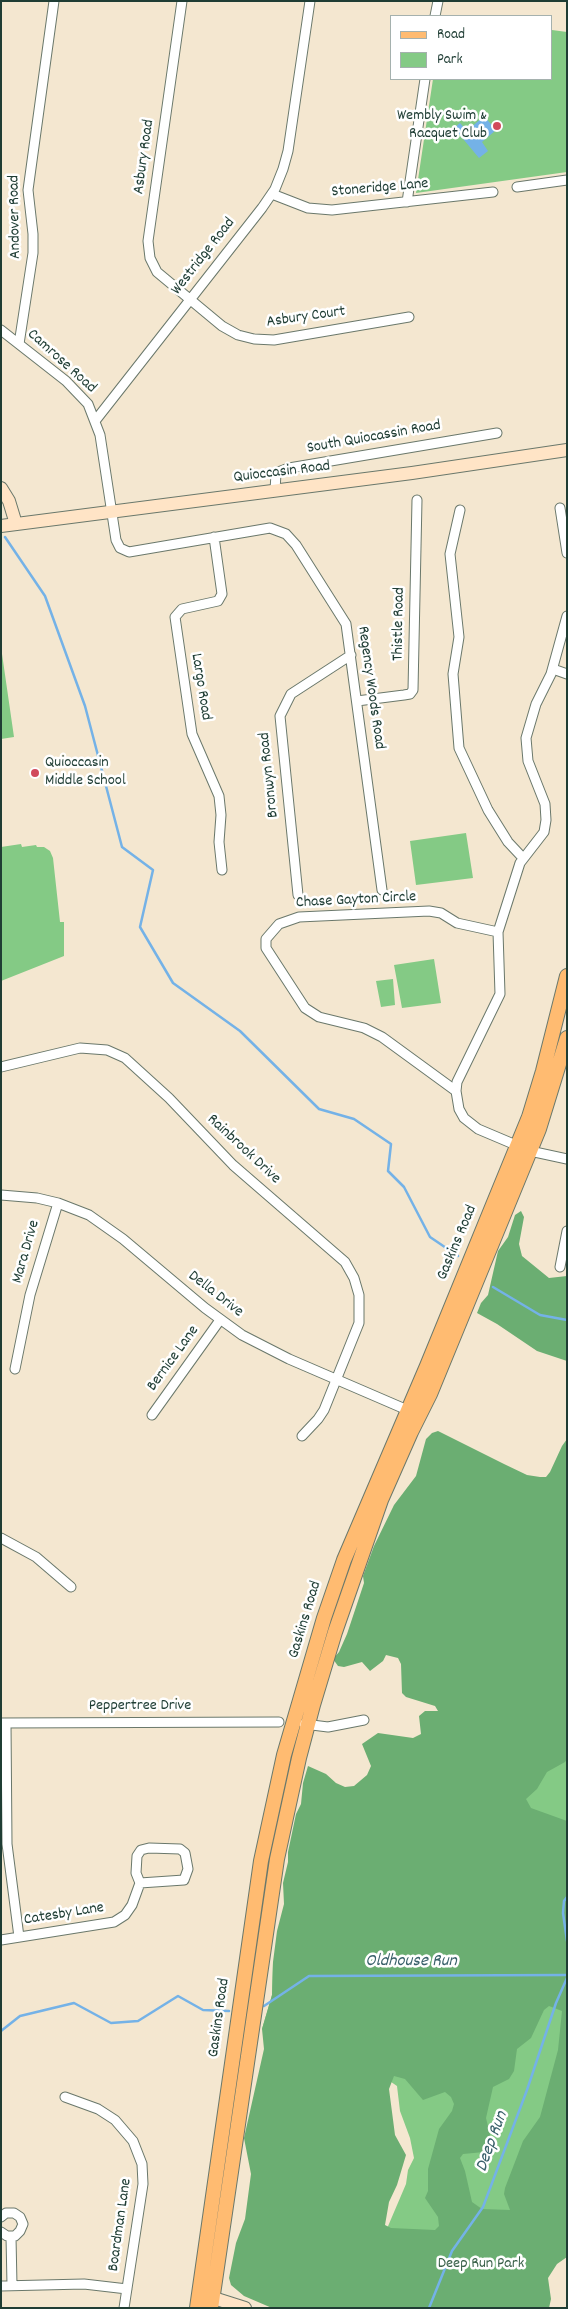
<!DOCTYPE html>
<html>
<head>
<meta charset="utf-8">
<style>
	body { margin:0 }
	#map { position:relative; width:568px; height:2309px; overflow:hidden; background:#f4e7d0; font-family:Dekko,sans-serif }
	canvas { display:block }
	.frame { position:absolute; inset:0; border:2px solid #1f3d34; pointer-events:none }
	.legend { position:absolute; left:390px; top:15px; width:162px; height:65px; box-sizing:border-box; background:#fff; border:1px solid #a5b1ae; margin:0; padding:6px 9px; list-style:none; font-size:15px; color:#1f3d34 }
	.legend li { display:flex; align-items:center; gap:10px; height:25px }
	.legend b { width:25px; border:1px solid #a5b1ae }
</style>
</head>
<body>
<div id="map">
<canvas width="568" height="2309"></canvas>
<div class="frame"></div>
<ul class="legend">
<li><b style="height:6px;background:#ffbb71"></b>Road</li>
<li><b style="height:14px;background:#84ca85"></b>Park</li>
</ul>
</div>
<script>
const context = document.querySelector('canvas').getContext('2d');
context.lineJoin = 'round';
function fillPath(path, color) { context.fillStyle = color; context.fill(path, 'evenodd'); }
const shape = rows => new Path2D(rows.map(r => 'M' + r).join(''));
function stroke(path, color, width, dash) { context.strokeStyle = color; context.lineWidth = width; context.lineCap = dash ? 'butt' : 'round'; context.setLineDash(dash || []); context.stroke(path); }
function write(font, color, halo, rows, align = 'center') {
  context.font = font + ' Dekko,sans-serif'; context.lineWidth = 5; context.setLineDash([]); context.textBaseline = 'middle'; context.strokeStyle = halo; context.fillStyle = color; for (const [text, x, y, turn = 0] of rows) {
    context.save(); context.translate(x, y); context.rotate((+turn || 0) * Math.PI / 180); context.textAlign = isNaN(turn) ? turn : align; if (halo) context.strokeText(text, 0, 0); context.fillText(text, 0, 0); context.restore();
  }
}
const green = shape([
	[552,30,567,32,567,172,416,193,433,79,552,79],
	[1,647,14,737,1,739],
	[466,833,473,878,416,885,410,841],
	[21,844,22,847,36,845,37,847,44,847,50,851,53,858,60,922,64,922,64,956,1,981,1,847],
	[434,959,441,1003,402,1008,394,965],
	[393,979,395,1005,381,1007,376,981],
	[567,1691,567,2034,532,2252,380,2245,406,2184,408,2170,414,2158,410,2138,400,2111,397,2086,372,2069,262,2029,272,1995,273,1962,353,1927]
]);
const forest = shape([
	[521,1211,524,1217,519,1244,522,1256,549,1278,567,1276,567,1361,537,1351,497,1324,477,1313,481,1303,488,1295,498,1251,508,1237,515,1215],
	[438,1431,504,1464,527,1475,540,1477,546,1477,550,1472,562,1446,567,1439,567,1759,565,1762,547,1772,537,1789,526,1799,531,1808,567,1821,567,2257,557,2264,548,2278,551,2299,549,2308,272,2308,244,2296,231,2285,229,2278,236,2243,245,2219,251,2174,244,2138,264,2049,262,2029,272,1995,273,1962,277,1931,284,1904,283,1883,288,1862,288,1852,296,1814,301,1804,303,1783,308,1766,326,1774,336,1783,345,1787,354,1786,367,1775,371,1766,362,1744,378,1733,413,1738,421,1734,419,1716,425,1711,438,1711,435,1706,406,1697,402,1693,401,1664,398,1658,386,1655,383,1661,370,1671,362,1662,344,1667,338,1666,333,1659,339,1652,347,1634,364,1583,363,1576,374,1546,394,1505,416,1476,426,1439,432,1433],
	[549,2006,562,2011,558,2050,540,2117,523,2141,505,2188,504,2194,510,2210,482,2209,472,2202,465,2171,460,2158,463,2154,484,2152,492,2143,486,2118,493,2087,509,2079,514,2071,517,2049,531,2038,544,2010],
	[394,2076,405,2079,423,2100,445,2092,451,2097,454,2104,452,2111,439,2129,428,2169,428,2191,425,2198,438,2217,439,2226,435,2230,391,2228,385,2225,389,2202,397,2185,406,2155,395,2135,389,2089]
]);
const water = shape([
	[484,116,496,130,482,142,488,151,479,158,454,128,460,123,467,131]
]);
const stream = shape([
	[5,537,45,596,85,706,122,847,153,870,140,927,173,983,240,1031,319,1109,354,1119,391,1144,388,1171,404,1187,430,1237,458,1256],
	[493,1287,540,1315,567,1320],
	[567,1897,564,1901,563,1913,567,1941],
	[264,2006,309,1976,567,1975],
	[1,2031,20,2016,74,2003,111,2023,138,2021,178,1996,203,2010,229,2011],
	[429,2308,452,2251,483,2207,527,2090,556,2003,567,1978]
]);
const street = shape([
	[182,1,148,241,150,258,157,272,222,326,238,335,254,339,274,340,409,317],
	[435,16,438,1],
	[517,187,567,180],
	[272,194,308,208,332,210,493,192],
	[407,202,425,79],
	[1,330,66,381,88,404,100,435,116,540,120,548,129,552,270,528,286,534,296,545,346,624,382,890],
	[19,344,33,253,33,234,28,190,54,1],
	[95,421,262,208,275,189,283,169,288,151,310,1],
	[275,491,276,473,289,468,497,433],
	[560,508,567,553],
	[460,510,450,554,459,637,453,674,459,748,488,810,508,842,523,858],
	[214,537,222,594,218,601,182,609,175,617,192,734,219,796,221,815,219,842,222,870],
	[567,616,551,674,536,704,526,738,528,761,545,804,546,820,544,832,520,863,498,932,500,994,457,1082,456,1091,459,1109,464,1118,478,1129,530,1151,567,1159],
	[553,669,567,674],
	[357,701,404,695,410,694,413,690,417,500],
	[298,895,280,716,291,694,351,655],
	[1,1067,80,1048,107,1050,125,1058,169,1098,233,1165,345,1262,354,1278,359,1295,359,1323,324,1410,318,1419,302,1436],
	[456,1091,382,1037,364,1028,319,1017,305,1008,266,948,266,939,279,924,299,917,429,911,441,913,457,923,498,932],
	[1,1195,37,1198,58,1203,89,1215,123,1239,205,1308,242,1335,289,1359,412,1412],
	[560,1267,567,1231],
	[15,1369,30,1295,58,1203],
	[152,1415,220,1320],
	[1,1538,36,1557,71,1587],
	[1,1723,279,1722],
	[6,1723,7,1844,19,1937],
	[304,1724,328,1727,364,1720],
	[1,1940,114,1922,125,1915,132,1905,140,1883,184,1880,188,1869,185,1853,180,1849,149,1848,141,1850,137,1856,136,1873,140,1883],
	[65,2097,98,2109,115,2120,133,2141,142,2164,143,2184,124,2308],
	[1,2217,6,2213,14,2213,20,2217,23,2224,20,2231,15,2236,7,2236,1,2232],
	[11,2237,12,2285],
	[1,2286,84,2284,127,2289]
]);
const secondary = shape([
	[1,488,9,501,16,524],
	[1,526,412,473,567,450],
	[204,2295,245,2308]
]);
const primary = shape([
	[197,2308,261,1861,284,1755,324,1618,344,1560,427,1366,529,1117,543,1071,567,976],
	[211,2308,277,1859,299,1758,313,1705,335,1632,381,1500,411,1432,430,1394,539,1129,567,1038]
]);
const markers = [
	[497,126,5,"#d1495b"],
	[35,773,5,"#d1495b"]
];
const poiNames = [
	["Wembly Swim &",487,117],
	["Racquet Club",487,135],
	["Quioccasin",45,764,"left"],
	["Middle School",45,782,"left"]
];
const streetNames = [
	["Asbury Road",145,157,-82],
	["Stoneridge Lane",380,189,-5],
	["Andover Road",16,217,-91],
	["Westridge Road",204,257,-52],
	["Asbury Court",306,318,-8],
	["Camrose Road",61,362,42],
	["South Quiocassin Road",374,438,-10],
	["Quioccasin Road",282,473,-7],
	["Thistle Road",400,624,-89],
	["Largo Road",200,687,81],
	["Regency Woods Road",370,688,82],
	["Bronwyn Road",270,775,-96],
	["Chase Gayton Circle",356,901,-3],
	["Rainbrook Drive",243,1150,43],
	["Gaskins Road",458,1243,-67],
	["Mara Drive",27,1252,-74],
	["Della Drive",215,1295,38],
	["Bernice Lane",174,1359,-54],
	["Gaskins Road",306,1620,-73],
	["Peppertree Drive",140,1707],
	["Catesby Lane",64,1915,-9],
	["Gaskins Road",220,2018,-82],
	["Boardman Lane",121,2225,-82]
];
const parkNames = [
	["Deep Run Park",481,2265]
];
const waterNames = [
	["Oldhouse Run",411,1963],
	["Deep Run",493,2142,-70]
];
fillPath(green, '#84ca85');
fillPath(forest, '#6bae72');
fillPath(water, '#74b2e7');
stroke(stream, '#74b2e7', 2.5);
stroke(street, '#6a786b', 11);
stroke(secondary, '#6a786b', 14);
stroke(primary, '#6a786b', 16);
stroke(street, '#fff', 9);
stroke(secondary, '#ffe4c6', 12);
stroke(primary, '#ffbb71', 14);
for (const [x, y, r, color] of markers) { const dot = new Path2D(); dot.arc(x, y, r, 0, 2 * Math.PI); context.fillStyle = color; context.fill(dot); stroke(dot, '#fff', 2); }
write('16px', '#1f3d34', '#fff', poiNames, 'right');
write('16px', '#1f3d34', '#fff', streetNames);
write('16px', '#386048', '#fff', parkNames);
write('italic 18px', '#39606a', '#fff', waterNames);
</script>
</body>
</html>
